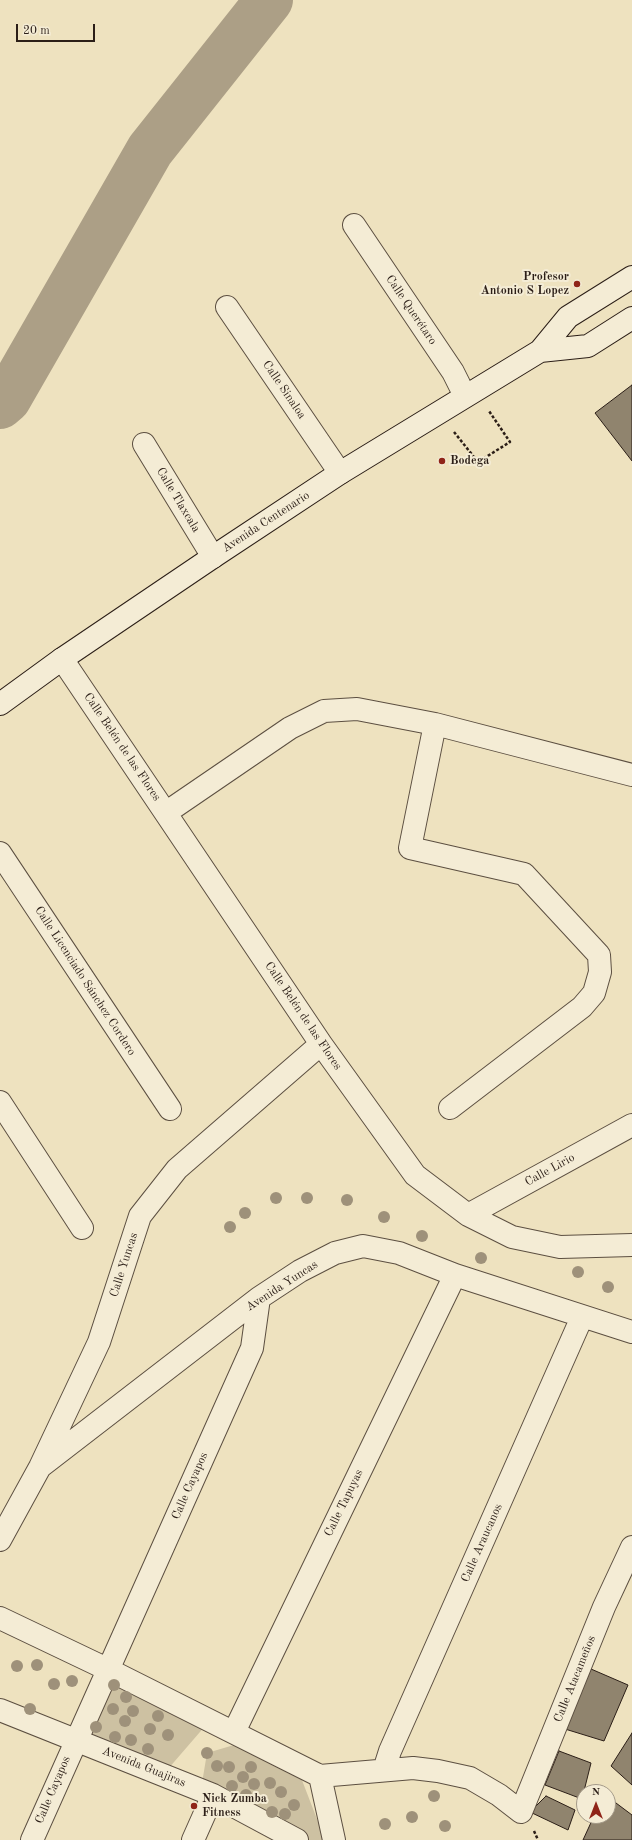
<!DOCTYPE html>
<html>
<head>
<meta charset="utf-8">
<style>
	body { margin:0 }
	#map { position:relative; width:632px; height:1840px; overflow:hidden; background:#eee2bf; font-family:"Old Standard TT",serif }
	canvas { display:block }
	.north { position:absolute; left:576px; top:1784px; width:40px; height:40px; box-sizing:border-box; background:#f4ecd5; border:1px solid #a49a89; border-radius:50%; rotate:0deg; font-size:11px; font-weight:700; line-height:16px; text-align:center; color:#2b1e17 }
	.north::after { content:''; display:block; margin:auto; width:14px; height:18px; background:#8f2418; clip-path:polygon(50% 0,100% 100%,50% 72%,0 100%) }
	.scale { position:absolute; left:16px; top:24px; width:79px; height:18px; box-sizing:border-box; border:2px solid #2b1e17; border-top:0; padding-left:5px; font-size:12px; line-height:14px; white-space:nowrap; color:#2b1e17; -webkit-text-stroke:3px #f4ecd5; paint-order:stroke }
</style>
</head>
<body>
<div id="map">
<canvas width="632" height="1840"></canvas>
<div class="north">N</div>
<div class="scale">20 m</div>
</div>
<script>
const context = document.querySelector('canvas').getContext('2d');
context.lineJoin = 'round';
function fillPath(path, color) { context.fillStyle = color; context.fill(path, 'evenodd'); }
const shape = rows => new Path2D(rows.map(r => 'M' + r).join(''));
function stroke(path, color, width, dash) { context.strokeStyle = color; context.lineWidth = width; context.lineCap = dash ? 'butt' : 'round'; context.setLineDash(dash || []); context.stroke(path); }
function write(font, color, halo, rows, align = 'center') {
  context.font = font + ' "Old Standard TT",serif'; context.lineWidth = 4; context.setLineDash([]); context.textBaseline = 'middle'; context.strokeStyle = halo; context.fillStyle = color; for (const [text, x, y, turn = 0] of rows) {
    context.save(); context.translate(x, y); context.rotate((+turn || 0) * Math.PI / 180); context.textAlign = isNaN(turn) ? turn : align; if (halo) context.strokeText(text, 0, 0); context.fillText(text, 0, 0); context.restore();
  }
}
const green = shape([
	[110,1676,206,1725,168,1769,86,1734],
	[234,1745,300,1775,325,1840,307,1840,202,1783,207,1753]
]);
const river = shape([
	[0,405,7,399,150,150,269,0]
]);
const building = shape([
	[632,385,632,461,595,413,632,385],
	[591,1669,628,1685,604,1741,565,1729,591,1669],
	[632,1733,632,1785,611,1766,632,1733],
	[559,1751,591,1763,582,1799,545,1785,559,1751],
	[546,1796,575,1810,568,1830,530,1812,546,1796],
	[608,1797,632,1815,632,1840,583,1840,594,1816,608,1816,608,1797]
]);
const path = shape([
	[454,432,478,462,510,442,489,411],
	[534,1831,538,1840]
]);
const minor = shape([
	[354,225,453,372,465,396],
	[227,307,340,473],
	[144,444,213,557],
	[62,659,321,1044,415,1175,468,1215,512,1237,560,1247,632,1245],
	[435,724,410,848,524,874,599,955,600,972,594,993,582,1007,450,1108],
	[167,812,290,728,324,711,357,709,435,724,632,775],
	[0,853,170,1109],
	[0,1102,82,1228],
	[468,1215,632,1125],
	[40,1467,259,1298,300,1271,335,1253,363,1246,399,1253,455,1275,632,1332],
	[0,1540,40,1467,99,1342,140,1216,177,1169,321,1044],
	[0,1618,109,1670,320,1776,413,1768,438,1771,470,1778,499,1795,521,1812,604,1607,632,1547],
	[0,1710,213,1795,297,1840],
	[234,1732,455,1275],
	[384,1770,390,1751,582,1317],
	[320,1776,334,1840],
	[32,1840,252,1348,259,1298],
	[193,1840,213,1795]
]);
const secondary = shape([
	[540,351,588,346,632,318],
	[0,704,62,659,213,557,340,473,540,351,568,317,632,277]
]);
const trees = [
	[276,1198],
	[307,1198],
	[347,1200],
	[245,1213],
	[384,1217],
	[230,1227],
	[422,1236],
	[481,1258],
	[578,1272],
	[608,1287],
	[37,1665],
	[17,1666],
	[72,1681],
	[54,1684],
	[114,1685],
	[126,1697],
	[30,1709],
	[113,1709],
	[133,1711],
	[158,1716],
	[125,1721],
	[96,1727],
	[150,1729],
	[168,1735],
	[115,1737],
	[131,1740],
	[148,1749],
	[207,1753],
	[217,1766],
	[229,1767],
	[251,1767],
	[243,1777],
	[270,1783],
	[254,1784],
	[232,1786],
	[281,1792],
	[246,1795],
	[434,1796],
	[294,1805],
	[272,1812],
	[285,1814],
	[412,1817],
	[385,1824],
	[445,1826]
];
const markers = [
	[577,284,4,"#8f2418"],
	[442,461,4,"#8f2418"],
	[194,1806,4,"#8f2418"]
];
const poiNames = [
	["Profesor",569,277,"right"],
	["Antonio S Lopez",569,291,"right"],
	["Bodega",450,461],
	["Nick Zumba",202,1799],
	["Fitness",202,1813]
];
const streetNames = [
	["Calle Querétaro",411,310,56],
	["Calle Sinaloa",284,390,56],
	["Calle Tlaxcala",178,500,59],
	["Avenida Centenario",266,522,-33],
	["Calle Belén de las Flores",122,747,56],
	["Calle Licenciado Sánchez Cordero",85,981,57],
	["Calle Belén de las Flores",303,1016,56],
	["Calle Lirio",550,1170,-29],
	["Calle Yuncas",124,1265,-72],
	["Avenida Yuncas",282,1286,-33],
	["Calle Cayapos",190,1486,-66],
	["Calle Tapuyas",344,1503,-64],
	["Calle Araucanos",482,1543,-66],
	["Calle Atacameños",575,1679,-68],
	["Avenida Guajiras",144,1767,22],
	["Calle Cayapos",53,1790,-67]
];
fillPath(green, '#cdc1a2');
stroke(river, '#ac9f86', 48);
fillPath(building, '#90846e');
stroke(building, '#2b1e17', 1);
stroke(minor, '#5c4f41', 24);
stroke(secondary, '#2b1e17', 24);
stroke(path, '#2b1e17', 2.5, [3, 2]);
stroke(minor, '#f4ecd5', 22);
stroke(secondary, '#f4ecd5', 22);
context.fillStyle = '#9e917a';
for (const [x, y] of trees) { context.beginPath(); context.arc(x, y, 6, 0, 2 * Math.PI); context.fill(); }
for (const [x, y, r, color] of markers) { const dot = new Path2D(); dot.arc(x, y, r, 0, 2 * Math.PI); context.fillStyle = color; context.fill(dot); stroke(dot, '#f4ecd5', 1.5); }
write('bold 12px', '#2b1e17', '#f4ecd5', poiNames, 'left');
write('12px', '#2b1e17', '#f4ecd5', streetNames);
</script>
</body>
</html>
